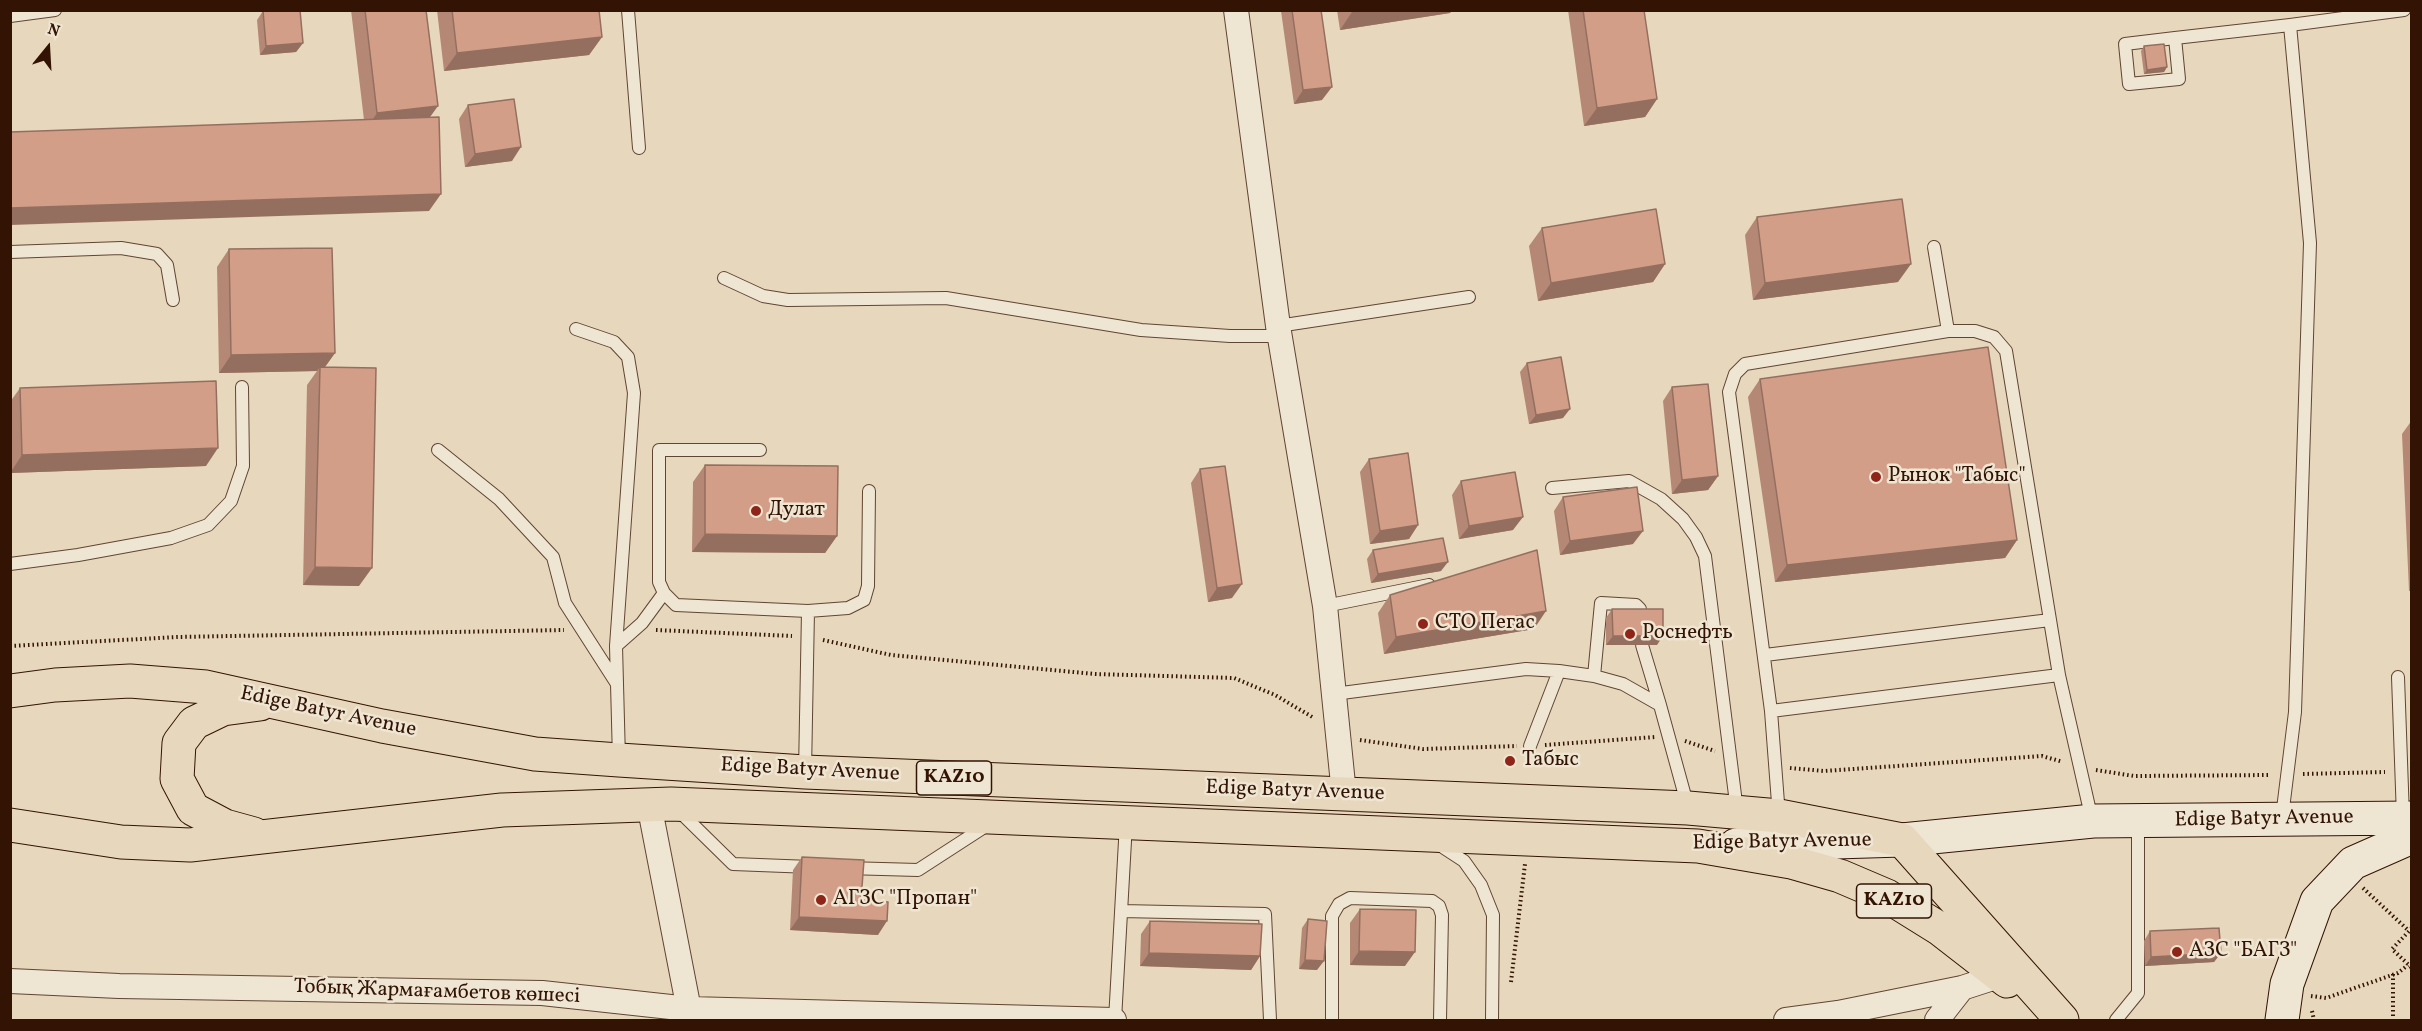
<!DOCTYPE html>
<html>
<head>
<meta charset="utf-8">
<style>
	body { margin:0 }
	#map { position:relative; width:2422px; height:1031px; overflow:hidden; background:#e7d7bc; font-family:Vollkorn,serif }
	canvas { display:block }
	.frame { position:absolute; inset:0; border:12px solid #331404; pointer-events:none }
	.north { position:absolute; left:18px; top:18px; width:60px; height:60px; -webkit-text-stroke:4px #efe5d3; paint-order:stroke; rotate:18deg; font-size:16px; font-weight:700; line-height:24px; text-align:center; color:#331404 }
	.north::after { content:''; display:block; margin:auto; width:21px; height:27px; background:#331404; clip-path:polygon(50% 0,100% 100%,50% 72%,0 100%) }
</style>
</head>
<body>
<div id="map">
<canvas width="2422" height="1031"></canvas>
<div class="frame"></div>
<div class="north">N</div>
</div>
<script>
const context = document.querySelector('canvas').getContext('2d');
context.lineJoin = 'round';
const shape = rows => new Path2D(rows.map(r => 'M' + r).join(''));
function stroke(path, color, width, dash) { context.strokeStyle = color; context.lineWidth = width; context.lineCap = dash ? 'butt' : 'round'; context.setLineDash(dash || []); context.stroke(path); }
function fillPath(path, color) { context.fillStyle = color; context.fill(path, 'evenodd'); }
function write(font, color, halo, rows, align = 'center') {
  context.font = font + ' Vollkorn,serif'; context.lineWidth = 5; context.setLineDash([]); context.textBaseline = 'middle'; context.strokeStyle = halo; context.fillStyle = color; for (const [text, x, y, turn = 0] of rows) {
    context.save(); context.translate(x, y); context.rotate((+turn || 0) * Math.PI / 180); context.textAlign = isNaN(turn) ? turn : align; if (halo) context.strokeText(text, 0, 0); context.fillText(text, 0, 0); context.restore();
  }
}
const path = shape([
	[656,630,792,636],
	[823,640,891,655,1095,674,1234,678,1275,695,1314,718],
	[10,646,177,637,564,630],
	[1360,740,1423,749,1517,746],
	[1685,741,1715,751],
	[1545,745,1655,737],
	[1790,768,1824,771,2042,756,2063,762],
	[2096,770,2134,776,2271,775],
	[2303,774,2385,772],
	[2363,888,2409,931],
	[2412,928,2392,949,2412,968],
	[2393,974,2393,1020],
	[1511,982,1525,864],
	[2311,996,2326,998,2398,973,2408,965],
	[2312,1011,2314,1020]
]);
const lane = shape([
	[628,10,639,148],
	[10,16,55,10],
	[2175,38,2179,79,2129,84,2125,44,2175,38,2290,25,2404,10],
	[1934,247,1948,331],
	[10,252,121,248,157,254,167,265,173,300],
	[724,278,763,296,788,300,946,298,1141,330,1230,336,1280,336],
	[1278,326,1469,297],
	[576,329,614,342,628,357,634,393,616,646,619,759],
	[438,450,499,499,553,557,565,603,617,684],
	[760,450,659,450,659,582,664,593,676,605,808,611,848,608,864,600,868,586,869,491],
	[1552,488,1629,481,1661,499,1683,519,1696,537,1705,556,1737,811],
	[10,564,78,555,171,538,208,525,231,501,243,466,242,387],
	[1325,606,1429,585],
	[1642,645,1660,705],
	[616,646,642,623,664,593],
	[1765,655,2050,620],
	[1594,676,1601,603,1636,605,1640,609,1640,618],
	[2398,677,2403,817],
	[1334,694,1526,669,1559,671],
	[1771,711,1729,392,1735,374,1745,364,1948,331,1975,331,1994,337,2006,351,2059,675],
	[1530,746,1559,671,1594,676,1623,684,1660,705,1688,807],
	[805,771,808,611],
	[679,811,733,864,811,867],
	[1779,816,1771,711,2059,675,2092,820],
	[2282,817,2295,712,2310,243,2290,25],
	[1438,844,1464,861,1481,885,1493,915,1492,1020],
	[846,868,918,870,989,824],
	[1121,911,1265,914,1270,1020],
	[1115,1020,1126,823],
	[1332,1020,1332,916,1339,904,1350,898,1432,901,1439,906,1442,915,1440,1020],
	[2116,1020,2138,993,2138,822]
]);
const street = shape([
	[1236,10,1278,326,1325,606,1344,794],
	[649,804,691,1020],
	[10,981,119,986,542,993,689,1009,1114,1020],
	[1786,1020,1838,1013,1962,988,1999,976],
	[1937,1020,1962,988]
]);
const secondary = shape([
	[1736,845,1902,840,2093,821,2412,818],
	[2282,1020,2287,984,2317,901,2353,863,2412,837]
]);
const primary = shape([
	[10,691,55,685,130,681,206,687,382,726,535,754,619,760,805,772,1688,808,1779,816,1902,840,2062,1020],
	[10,825,121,842,190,845,502,810,671,804,1698,846,1791,862,1840,876,1887,896,1940,929,2007,981],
	[254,834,225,826,193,809,177,779,179,743,194,723,223,709,260,704]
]);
const wall = shape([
	[351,10,426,10,430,118,429,211,364,120],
	[437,10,599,10,602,37,589,55,444,71],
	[1321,10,1322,100,1294,104,1281,11],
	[1337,10,1452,10,1450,13,1340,30],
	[1568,10,1644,10,1657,99,1645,117,1584,126],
	[263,11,303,43,296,52,260,55,257,20],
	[2144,46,2167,67,2164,72,2144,74,2141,51],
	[468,105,512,161,465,167,459,119],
	[1757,217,1898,282,1753,300,1745,235],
	[1542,228,1665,264,1653,282,1538,301,1529,246],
	[229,249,335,353,325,367,359,586,303,585,307,385,317,371,219,373,217,267],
	[1527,363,1563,418,1529,424,1520,372],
	[1760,379,2017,540,2005,558,1775,582,1748,397],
	[1672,387,1718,476,1708,490,1672,494,1663,401],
	[20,388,206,466,10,473,10,402],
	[2412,420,2412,591,2409,591,2402,434],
	[1369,459,1418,525,1409,539,1370,544,1360,472],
	[705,465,837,536,825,553,692,552,693,482],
	[1200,469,1232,598,1208,602,1191,483],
	[1461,481,1513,530,1459,539,1452,495],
	[1563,497,1633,544,1560,555,1554,511],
	[1373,550,1441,571,1371,583,1367,559],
	[1390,595,1534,629,1384,654,1378,613],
	[1612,609,1657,645,1606,645,1606,618],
	[802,857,861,900,878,935,790,930,793,870],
	[1360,909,1405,966,1350,965,1350,923],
	[1308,919,1317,970,1299,969,1302,928],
	[1150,921,1260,956,1251,970,1140,966,1141,934],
	[2150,931,2221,953,2214,962,2145,966,2144,941]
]);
const shadedWall = shape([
	[1362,10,1452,10,1450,13,1340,30,1352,12],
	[602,37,589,55,444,71,457,53],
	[303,43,296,52,260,55,266,46],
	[2167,67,2164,72,2144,74,2147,70],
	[1332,87,1322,100,1294,104,1303,90],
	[1657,99,1645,117,1584,126,1597,108],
	[438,106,425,124,365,131,377,113],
	[521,147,512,161,465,167,475,154],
	[441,194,429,211,10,225,10,208],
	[1665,264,1653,282,1538,301,1551,283],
	[1911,264,1898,282,1753,300,1765,283],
	[335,353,322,371,320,367,317,371,219,373,231,355],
	[1570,409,1563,418,1529,424,1536,415],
	[218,448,206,466,10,473,22,455],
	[1718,476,1708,490,1672,494,1682,480],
	[1523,517,1513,530,1459,539,1469,526],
	[1418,525,1409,539,1370,544,1380,531],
	[1643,531,1633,544,1560,555,1570,541],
	[705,534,837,536,825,553,692,552],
	[2017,540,2005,558,1775,582,1787,565],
	[1448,562,1441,571,1371,583,1378,574],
	[315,567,372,568,359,586,303,585],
	[1242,584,1232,598,1208,602,1217,588],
	[1546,611,1534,629,1384,654,1396,637],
	[1613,636,1663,636,1657,645,1606,645],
	[799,917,887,921,878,935,790,930],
	[1359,951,1415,952,1405,966,1350,965],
	[1149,953,1260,956,1251,970,1140,966],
	[2221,953,2214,962,2145,966,2151,957],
	[1305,960,1324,961,1317,970,1299,969]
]);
const building = shape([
	[270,10,300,10,303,43,266,46,263,11,270,10],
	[365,10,426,10,438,106,377,113,365,10],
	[452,10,599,10,602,37,457,53,452,10],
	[1292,10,1321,10,1332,87,1303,90,1292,10],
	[1583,10,1644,10,1657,99,1597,108,1583,10],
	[2164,44,2167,67,2147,70,2144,46,2164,44],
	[514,99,521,147,475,154,468,105,514,99],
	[439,117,441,194,10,208,10,132,439,117],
	[1902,199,1911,264,1765,283,1757,217,1902,199],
	[1656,209,1665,264,1551,283,1542,228,1656,209],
	[332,248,335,353,231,355,229,249,332,248],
	[1988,347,2017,540,1787,565,1760,379,1988,347],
	[1561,357,1570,409,1536,415,1527,363,1561,357],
	[320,367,376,368,372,568,315,567,320,367],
	[216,381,218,448,22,455,20,388,216,381],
	[1708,384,1718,476,1682,480,1672,387,1708,384],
	[1408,453,1418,525,1380,531,1369,459,1408,453],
	[705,465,838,466,837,536,705,534,705,465],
	[1225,466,1242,584,1217,588,1200,469,1225,466],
	[1515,472,1523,517,1469,526,1461,481,1515,472],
	[1637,487,1643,531,1570,541,1563,497,1637,487],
	[1443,538,1448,562,1378,574,1373,550,1443,538],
	[1537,550,1546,611,1396,637,1390,595,1537,550],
	[1612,609,1663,609,1663,636,1613,636,1612,609],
	[802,857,864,860,861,900,888,902,887,921,799,917,802,857],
	[1360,909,1416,910,1415,952,1359,951,1360,909],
	[1308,919,1327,921,1324,961,1305,960,1308,919],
	[1150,921,1262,924,1260,956,1149,953,1150,921],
	[2219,928,2221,953,2151,957,2150,931,2219,928]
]);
const markers = [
	[1876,477,6,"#8f2418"],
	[756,511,6,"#8f2418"],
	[1423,624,6,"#8f2418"],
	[1630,634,6,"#8f2418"],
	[1510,761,6,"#8f2418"],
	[821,900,6,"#8f2418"],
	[2177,952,6,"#8f2418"]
];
const shields = [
	[954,778,75],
	[1894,901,75]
];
const shieldNames = [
	["KAZ10",954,778],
	["KAZ10",1894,901]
];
const poiNames = [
	["Рынок \"Табыс\"",1888,477],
	["Дулат",768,511],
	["СТО Пегас",1435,624],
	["Роснефть",1642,634],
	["Табыс",1522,761],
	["АГЗС \"Пропан\"",833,900],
	["АЗС \"БАГЗ\"",2189,952]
];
const streetNames = [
	["Edige Batyr Avenue",328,713,12],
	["Edige Batyr Avenue",810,771,3],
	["Edige Batyr Avenue",1295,792,2],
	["Edige Batyr Avenue",2264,820,-1],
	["Edige Batyr Avenue",1782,843,-1],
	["Тобық Жармағамбетов көшесі",437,993,2]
];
stroke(lane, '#604532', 14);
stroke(street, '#604532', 26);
stroke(secondary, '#331404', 35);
stroke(primary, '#331404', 35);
stroke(path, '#331404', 4, [1.5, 3]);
stroke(lane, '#efe5d3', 12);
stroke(street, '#efe5d3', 24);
stroke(secondary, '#efe5d3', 33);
stroke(primary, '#e7d7bc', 33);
fillPath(wall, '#b58875');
fillPath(shadedWall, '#946f5f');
fillPath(building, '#d39e88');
stroke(building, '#946f5f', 1.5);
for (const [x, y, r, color] of markers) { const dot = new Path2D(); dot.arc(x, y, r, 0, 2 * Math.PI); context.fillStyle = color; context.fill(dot); stroke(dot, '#efe5d3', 2); }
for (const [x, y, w] of shields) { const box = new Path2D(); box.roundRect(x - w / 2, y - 17, w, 34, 4.5); context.fillStyle = '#efe5d3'; context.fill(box); stroke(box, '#331404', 1.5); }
write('bold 20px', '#331404', null, shieldNames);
write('21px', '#331404', '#efe5d3', poiNames, 'left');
write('21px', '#331404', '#efe5d3', streetNames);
</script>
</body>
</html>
